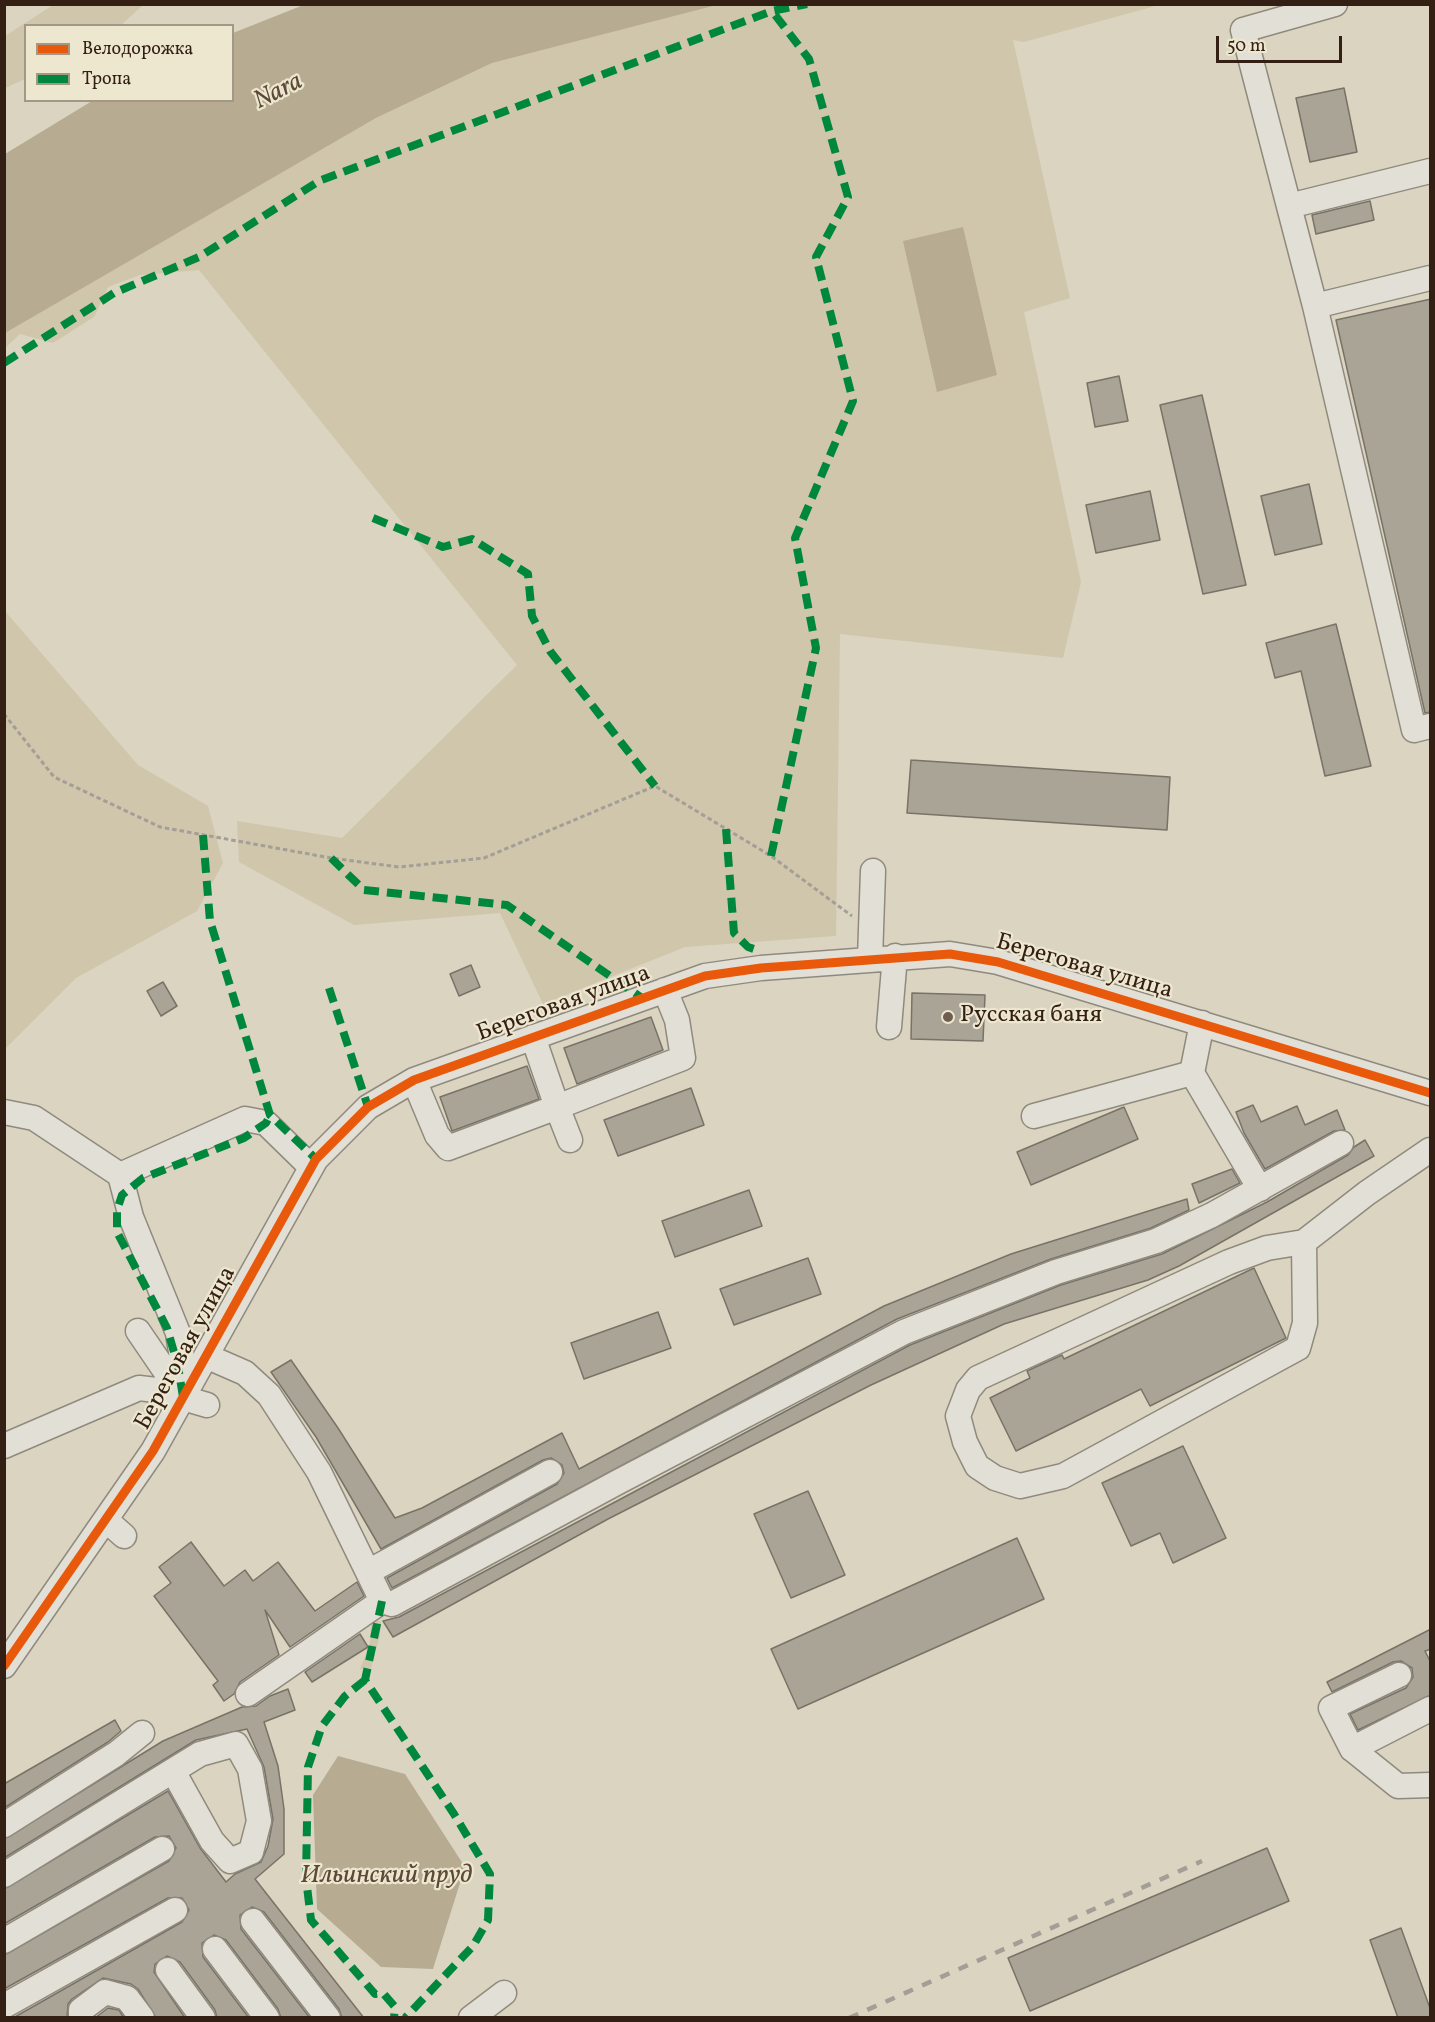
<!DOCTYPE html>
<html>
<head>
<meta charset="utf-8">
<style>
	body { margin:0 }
	#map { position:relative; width:1435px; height:2022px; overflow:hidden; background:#dad4c0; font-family:Vollkorn,serif }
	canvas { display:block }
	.frame { position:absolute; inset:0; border:6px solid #331f14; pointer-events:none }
	.legend { position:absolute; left:24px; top:24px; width:210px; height:78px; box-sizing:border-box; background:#eee7d0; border:2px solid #a39785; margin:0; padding:8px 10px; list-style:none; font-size:18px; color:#331f14 }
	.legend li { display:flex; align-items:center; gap:12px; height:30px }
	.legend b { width:30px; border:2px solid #a39785 }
	.scale { position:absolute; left:1216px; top:36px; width:126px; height:27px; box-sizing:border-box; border:3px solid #331f14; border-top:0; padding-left:8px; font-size:18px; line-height:21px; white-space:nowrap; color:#331f14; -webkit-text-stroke:4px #eee7d0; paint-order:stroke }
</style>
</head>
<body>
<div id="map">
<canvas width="1435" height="2022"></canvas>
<div class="frame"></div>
<ul class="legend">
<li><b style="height:8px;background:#e8590c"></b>Велодорожка</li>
<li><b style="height:8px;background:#00873e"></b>Тропа</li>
</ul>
<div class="scale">50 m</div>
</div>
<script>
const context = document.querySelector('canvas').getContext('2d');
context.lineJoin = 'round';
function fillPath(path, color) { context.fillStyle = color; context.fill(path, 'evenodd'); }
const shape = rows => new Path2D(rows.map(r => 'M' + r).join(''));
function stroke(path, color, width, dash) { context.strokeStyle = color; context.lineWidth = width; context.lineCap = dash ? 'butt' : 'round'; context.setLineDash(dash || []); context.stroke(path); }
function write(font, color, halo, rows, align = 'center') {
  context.font = font + ' Vollkorn,serif'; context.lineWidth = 4.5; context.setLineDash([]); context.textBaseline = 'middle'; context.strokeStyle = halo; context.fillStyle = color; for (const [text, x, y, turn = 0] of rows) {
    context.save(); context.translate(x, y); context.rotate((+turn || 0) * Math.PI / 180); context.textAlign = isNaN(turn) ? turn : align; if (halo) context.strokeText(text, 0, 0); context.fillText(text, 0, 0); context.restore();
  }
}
const green = shape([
	[53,5,143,5,121,25,26,26,25,79,5,88,5,36],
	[717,5,1159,5,1024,42,1013,40,1070,298,1024,312,1081,582,1063,658,840,634,836,936,685,947,543,1004,500,913,354,925,239,862,237,821,342,838,517,665,199,270,140,275,108,287,94,317,53,343,20,334,5,348,4,333,376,118,492,63],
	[5,611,138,765,208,806,223,863,197,911,76,978,5,1049],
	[371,1621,381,1621,380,1635,371,1668,360,1669,370,1644]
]);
const water = shape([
	[306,4,717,5,492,63,376,118,5,333,5,154,92,101,232,100,233,33],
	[963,227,997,375,937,392,903,241],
	[338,1756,405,1774,465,1867,433,1969,381,1967,317,1909,313,1795]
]);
const building = shape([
	[1344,88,1357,152,1310,162,1296,98,1344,88],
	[1370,201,1374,220,1316,234,1312,215,1370,201],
	[1431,299,1431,712,1425,713,1336,320,1431,299],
	[1119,376,1128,421,1095,427,1087,383,1119,376],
	[1202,395,1246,585,1203,594,1160,405,1202,395],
	[1309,484,1322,544,1275,555,1261,496,1309,484],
	[1150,491,1160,540,1096,553,1086,505,1150,491],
	[1336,624,1371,766,1325,776,1301,671,1275,678,1266,643,1336,624],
	[911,760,1170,777,1167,830,907,813,911,760],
	[471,965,480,987,459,996,450,974,471,965],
	[163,982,177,1006,161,1016,147,991,163,982],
	[912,993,985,995,983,1041,911,1039,912,993],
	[651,1017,663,1050,577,1084,564,1048,651,1017],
	[527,1066,539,1099,452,1131,440,1097,527,1066],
	[691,1088,704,1125,618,1156,604,1120,691,1088],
	[1253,1105,1261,1122,1297,1106,1305,1125,1337,1110,1345,1130,1334,1131,1265,1169,1244,1133,1236,1112,1253,1105],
	[1124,1107,1138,1139,1031,1185,1017,1152,1124,1107],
	[1365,1140,1374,1156,1179,1266,1148,1280,1004,1324,871,1385,608,1519,393,1637,383,1621,399,1617,910,1345,1061,1285,1162,1254,1267,1202,1348,1155,1354,1147,1365,1140],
	[1232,1169,1240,1183,1199,1203,1192,1184,1232,1169],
	[749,1190,762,1226,675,1257,662,1221,749,1190],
	[1187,1199,1189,1210,1151,1228,1051,1259,897,1319,392,1588,387,1578,557,1484,564,1473,562,1465,551,1458,543,1460,381,1549,316,1437,271,1372,291,1360,338,1428,395,1518,422,1508,562,1433,579,1469,884,1306,1011,1254,1187,1199],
	[808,1258,821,1294,734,1325,720,1289,808,1258],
	[1254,1268,1286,1338,1150,1406,1141,1389,1016,1451,990,1398,1030,1378,1027,1371,1062,1355,1064,1359,1254,1268],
	[658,1312,671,1348,584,1379,571,1343,658,1312],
	[1183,1446,1226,1538,1173,1563,1160,1533,1131,1546,1102,1483,1183,1446],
	[808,1491,845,1575,791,1598,754,1514,808,1491],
	[1017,1538,1044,1599,798,1709,771,1649,1017,1538],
	[191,1542,224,1586,245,1570,253,1581,278,1562,315,1611,357,1582,364,1596,290,1647,265,1610,279,1655,240,1682,234,1694,224,1701,213,1685,218,1681,154,1596,171,1583,159,1567,191,1542],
	[1431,1629,1431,1649,1425,1651,1431,1663,1431,1695,1358,1730,1350,1714,1406,1688,1413,1677,1412,1668,1401,1661,1393,1662,1332,1692,1327,1682,1431,1629],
	[360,1634,368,1647,312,1682,305,1672,360,1634],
	[288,1689,295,1710,264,1722,278,1766,284,1809,284,1854,255,1879,364,2018,342,2018,339,2009,264,1912,252,1907,240,1915,241,1929,310,2018,281,2018,278,2009,226,1940,214,1935,202,1943,203,1957,249,2018,217,2018,215,2010,180,1962,167,1956,155,1964,154,1972,185,2018,156,2018,138,1989,131,1984,103,1978,72,1999,68,2004,67,2018,13,2018,182,1922,189,1910,182,1898,168,1898,4,1989,4,1955,169,1861,176,1848,169,1836,155,1837,4,1924,4,1889,168,1791,200,1848,226,1882,235,1874,261,1862,268,1846,273,1819,264,1767,247,1729,196,1740,4,1858,4,1839,163,1741,242,1707,256,1706,270,1696,288,1689],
	[115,1720,121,1731,108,1742,4,1808,4,1784,115,1720],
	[1267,1848,1289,1901,1030,2011,1008,1958,1267,1848],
	[1401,1928,1431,2011,1431,2018,1398,2018,1370,1940,1401,1928],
	[108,2008,119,2010,124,2018,95,2018,108,2008]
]);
const path = shape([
	[4,714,54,777,160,827,331,858,399,867,484,858,655,786,771,856,852,916]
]);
const minor = shape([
	[1289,206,1430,171],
	[1430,278,1315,306,1414,730,1430,726],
	[1315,306,1243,30,1335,4],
	[870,959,873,871],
	[1202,1023,1192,1073,1260,1189],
	[889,1027,895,956],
	[533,1037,557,1107,683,1058,677,1020,665,990],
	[414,1080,437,1135,448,1148,557,1107,570,1140],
	[4,1112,34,1118,120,1175,131,1217,178,1333,187,1389],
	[1034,1116,1192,1073],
	[120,1175,245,1119,266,1123,311,1167],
	[1304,1242,1305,1323,1298,1348,1063,1476,1020,1486,995,1478,977,1466,965,1442,958,1416,968,1390,978,1378,1229,1262,1267,1248,1304,1242,1367,1193,1430,1150],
	[138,1331,183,1397],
	[206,1356,245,1373,269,1395,319,1472,382,1601,248,1694],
	[4,1446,139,1388,156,1390,207,1405],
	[107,1521,124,1536],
	[368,1572,550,1472],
	[382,1601,392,1604,618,1482,904,1332,1056,1272,1156,1241,1212,1215,1341,1143],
	[4,1666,153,1451,316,1159,368,1107,414,1080,705,976,761,968,950,954,998,962,1430,1093],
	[1399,1675,1331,1708,1352,1749,1398,1786,1430,1785],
	[1352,1749,1430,1709],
	[4,1825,116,1754,142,1733],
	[4,1875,117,1805,200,1754,236,1744,250,1769,259,1821,251,1852,230,1861,212,1841,173,1771],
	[253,1921,328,2018],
	[4,1941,162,1849],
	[215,1949,267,2018],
	[168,1970,203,2018],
	[4,2006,175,1910],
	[81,2018,81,2010,105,1992,127,1998,142,2018],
	[471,2018,504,1993]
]);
const rail = shape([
	[849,2018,1202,1861]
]);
const quiet = shape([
	[4,363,114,293,199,257,319,181,772,11,807,4],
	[373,518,443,547,472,539,528,574,532,616,550,651,655,786],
	[726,829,734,933,748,947,760,951],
	[203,835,210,921,270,1115,316,1159],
	[771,856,816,648,795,538,853,401,816,257,848,197,809,59,772,11],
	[331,858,364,890,507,905,642,998],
	[329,988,368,1107],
	[183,1397,178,1366,167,1328,117,1232,117,1210,122,1195,143,1178,244,1138,266,1123,270,1115],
	[382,1601,365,1680,454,1814,490,1874,488,1920,473,1946,405,2018],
	[365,1680,345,1696,322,1726,308,1767,306,1878,311,1920,375,1994,383,1993,395,2007,394,2018]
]);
const cycleway = shape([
	[4,1666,153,1451,316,1159,368,1107,414,1080,705,976,761,968,950,954,998,962,1430,1093]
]);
const markers = [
	[948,1017,6,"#6d5e50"]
];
const streetNames = [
	["Береговая улица",1084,968,16],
	["Береговая улица",564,1005,-20],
	["Береговая улица",187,1349,-61]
];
const poiNames = [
	["Русская баня",960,1017]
];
const waterNames = [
	["Nara",279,93,-27],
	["Ильинский пруд",386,1877]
];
fillPath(green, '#d0c6ab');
fillPath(water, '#b7ab92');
fillPath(building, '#aaa497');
stroke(building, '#797267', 1.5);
stroke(minor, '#908a7e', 27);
stroke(path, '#a39e96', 3, [4.5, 3]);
stroke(minor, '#e2e0d6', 24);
stroke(rail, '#a39e96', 4.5, [10, 10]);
stroke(quiet, '#00873e', 8, [15, 8]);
stroke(cycleway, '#e8590c', 9);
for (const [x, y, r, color] of markers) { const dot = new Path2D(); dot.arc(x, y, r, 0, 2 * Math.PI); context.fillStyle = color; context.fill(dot); stroke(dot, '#eee7d0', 2); }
write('24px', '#331f14', '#eee7d0', streetNames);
write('24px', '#331f14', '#eee7d0', poiNames, 'left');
write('italic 26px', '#5c4a39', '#eee7d0', waterNames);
</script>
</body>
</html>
